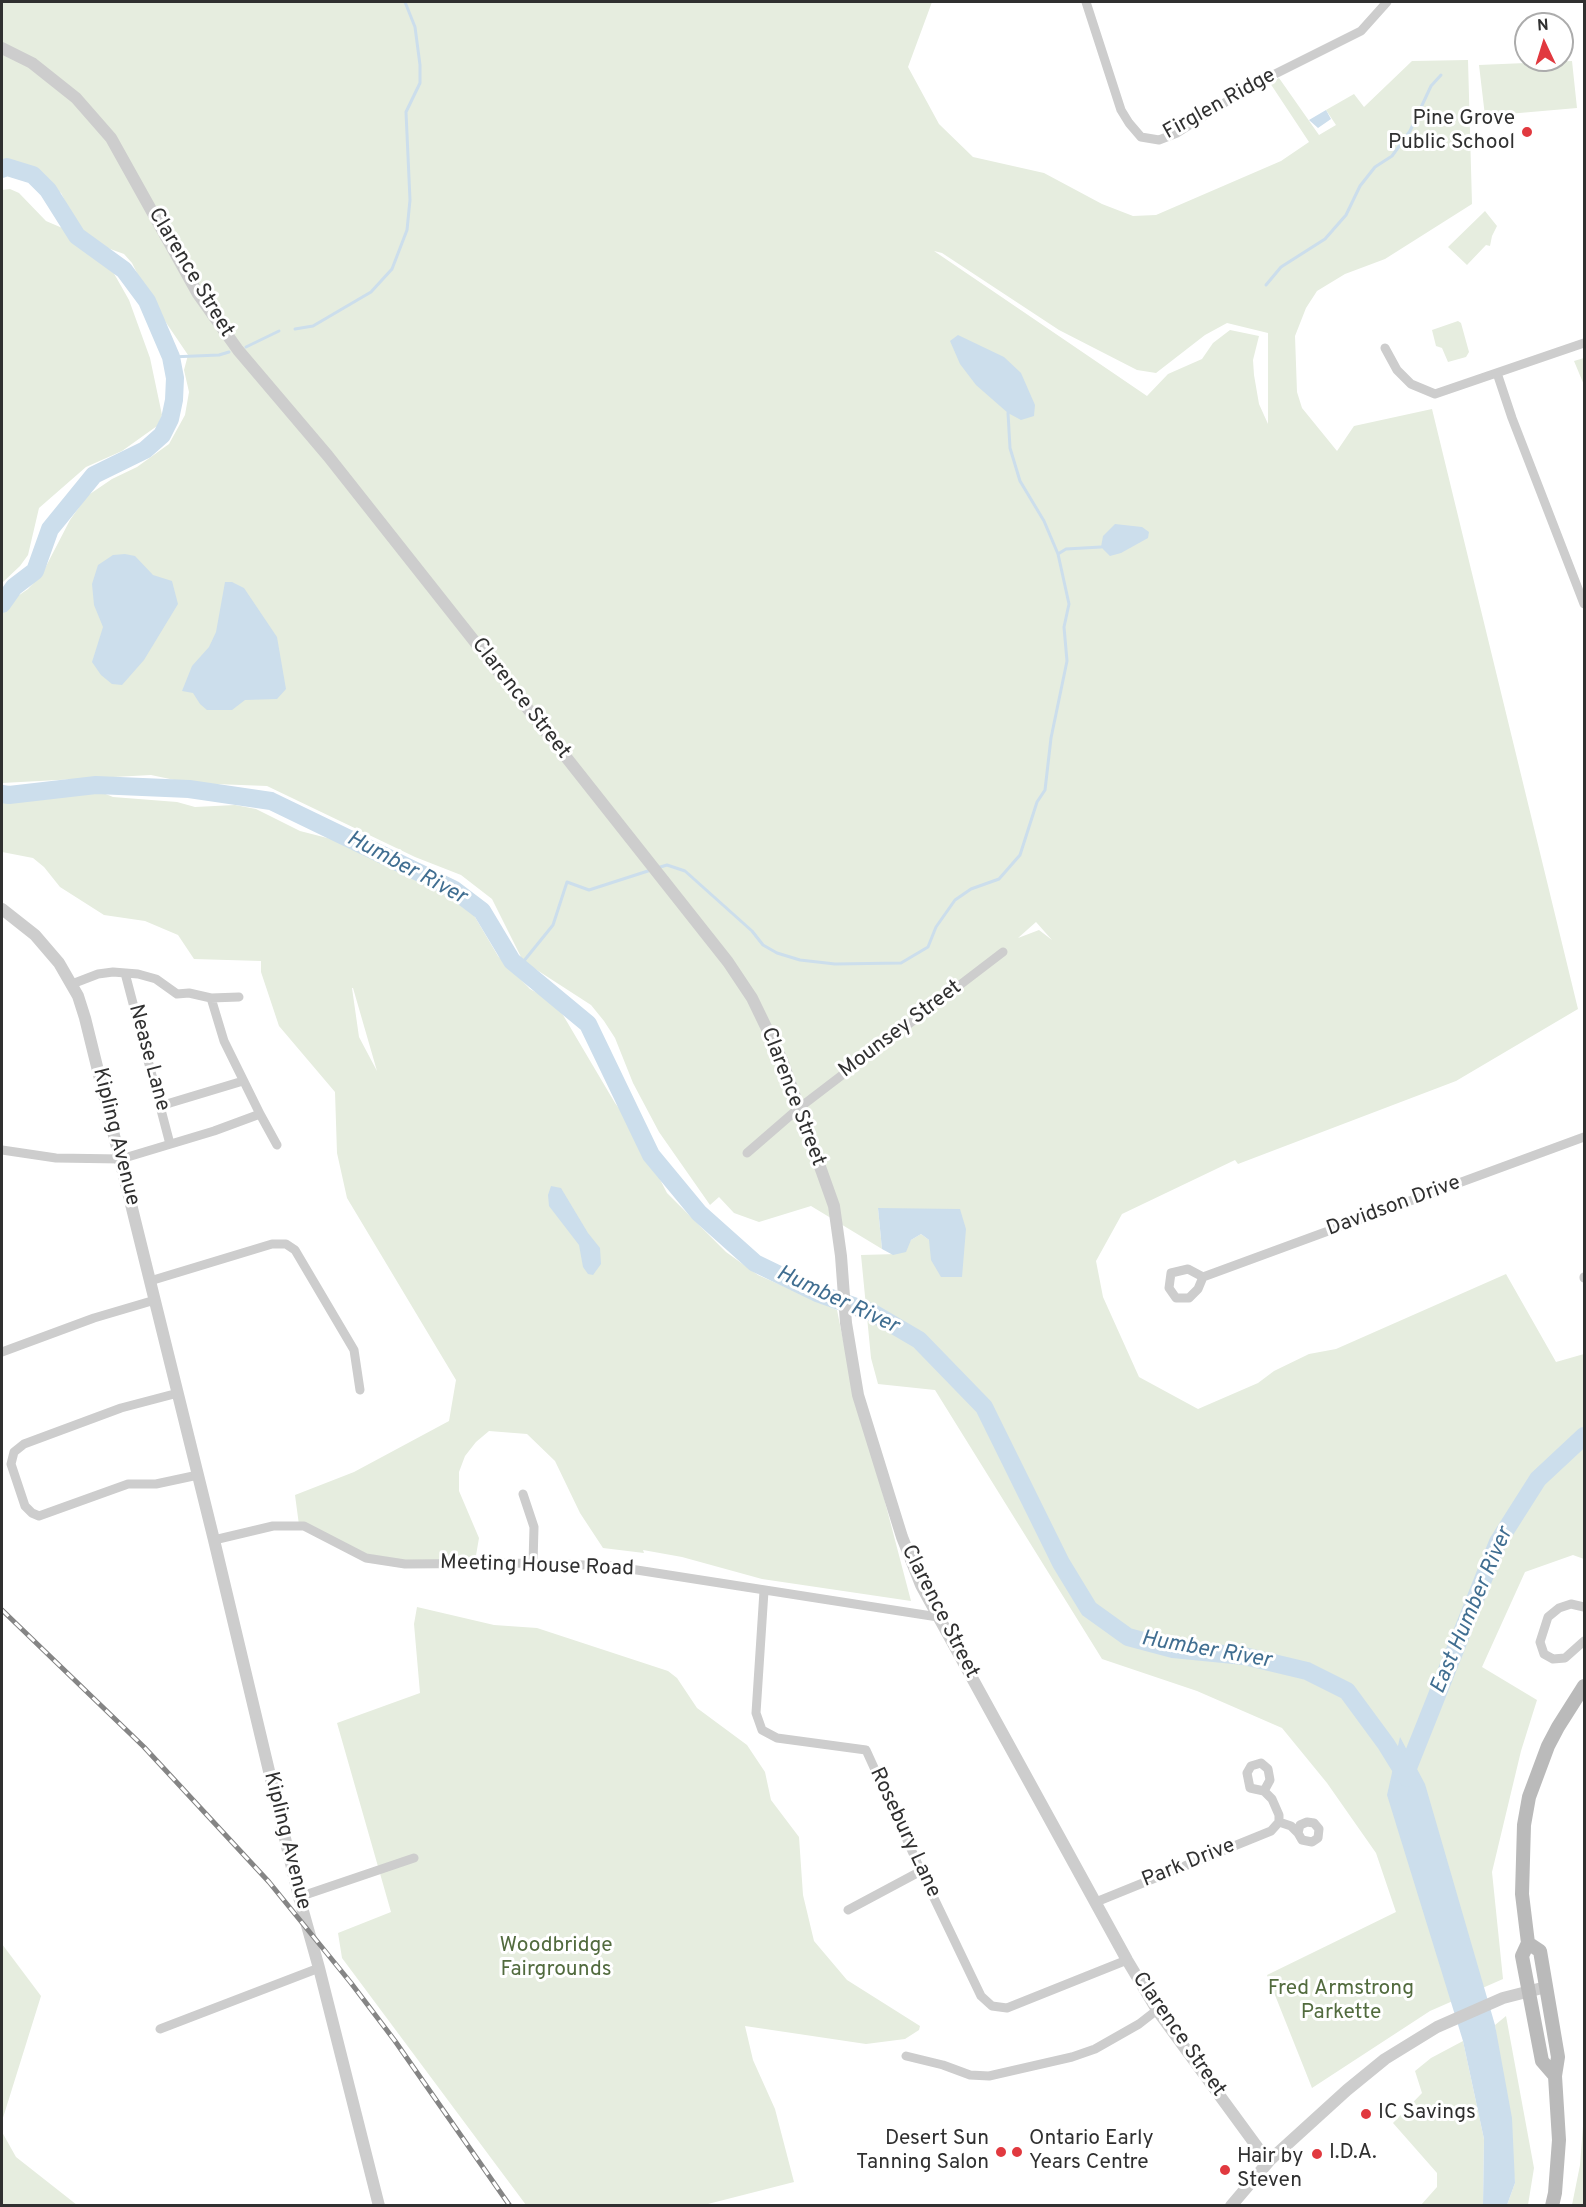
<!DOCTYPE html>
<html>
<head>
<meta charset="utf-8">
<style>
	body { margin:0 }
	#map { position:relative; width:1586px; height:2207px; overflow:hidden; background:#fff; font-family:Overpass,sans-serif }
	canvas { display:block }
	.frame { position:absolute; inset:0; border:3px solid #303030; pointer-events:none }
	.north { position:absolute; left:1514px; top:12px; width:60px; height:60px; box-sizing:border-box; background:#fff; border:2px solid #acacac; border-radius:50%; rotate:356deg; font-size:16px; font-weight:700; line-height:24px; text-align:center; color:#303030 }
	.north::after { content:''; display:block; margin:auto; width:21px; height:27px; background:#e1393f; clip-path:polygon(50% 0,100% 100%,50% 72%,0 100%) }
</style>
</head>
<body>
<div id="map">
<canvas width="1586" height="2207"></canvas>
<div class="frame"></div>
<div class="north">N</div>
</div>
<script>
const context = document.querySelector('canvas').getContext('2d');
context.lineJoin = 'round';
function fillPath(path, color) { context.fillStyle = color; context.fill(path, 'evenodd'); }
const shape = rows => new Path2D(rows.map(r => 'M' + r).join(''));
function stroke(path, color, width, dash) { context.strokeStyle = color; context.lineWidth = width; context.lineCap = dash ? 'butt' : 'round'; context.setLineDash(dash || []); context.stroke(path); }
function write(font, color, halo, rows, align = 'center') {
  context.font = font + ' Overpass,sans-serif'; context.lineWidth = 6; context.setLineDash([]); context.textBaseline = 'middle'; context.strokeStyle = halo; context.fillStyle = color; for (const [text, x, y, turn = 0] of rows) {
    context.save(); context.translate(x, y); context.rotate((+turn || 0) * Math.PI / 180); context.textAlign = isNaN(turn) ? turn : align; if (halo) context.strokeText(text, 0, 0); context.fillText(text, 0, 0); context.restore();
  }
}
const green = shape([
	[2,2,932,2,908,67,939,124,973,157,1044,173,1102,204,1133,216,1156,215,1281,161,1309,142,1270,83,1279,78,1319,135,1336,125,1326,110,1354,94,1364,107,1412,61,1468,60,1472,204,1385,259,1345,274,1317,291,1306,308,1295,336,1297,392,1302,408,1337,451,1354,426,1432,409,1578,1009,1456,1081,1238,1164,1235,1160,1122,1214,1096,1261,1103,1297,1139,1377,1198,1409,1258,1383,1274,1371,1309,1354,1336,1349,1506,1274,1556,1362,1584,1354,1584,1559,1573,1555,1525,1572,1482,1667,1537,1700,1521,1751,1492,1872,1503,1979,1430,2011,1312,2088,1267,1975,1396,1912,1376,1853,1327,1783,1282,1728,1197,1691,1102,1659,935,1390,878,1384,871,1358,861,1255,897,1254,911,1240,921,1234,929,1240,960,1254,878,1208,882,1249,811,1206,759,1222,734,1213,719,1197,710,1205,659,1132,633,1083,615,1038,604,1021,591,1005,523,961,492,899,461,875,415,857,267,786,189,783,151,775,2,783,2,607,28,589,42,574,70,520,87,496,112,479,137,467,169,444,185,415,189,392,184,370,188,355,150,299,132,263,124,254,91,242,75,221,61,193,2,162],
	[934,251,942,253,1059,330,1137,370,1156,373,1205,335,1227,323,1268,333,1268,424,1259,404,1254,375,1253,360,1259,336,1230,330,1213,343,1202,359,1168,374,1147,396],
	[1036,922,1052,940,1039,930,1018,938],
	[1572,61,1577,108,1485,116,1479,65],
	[10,189,19,193,46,221,67,230,82,247,112,270,129,300,150,358,162,415,157,426,122,451,86,467,39,508,28,555,20,566,2,583,2,190],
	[1485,211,1497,226,1492,236,1490,246,1486,245,1467,265,1448,247],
	[1458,321,1461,323,1469,352,1466,357,1448,362,1442,348,1436,346,1432,330],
	[1584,358,1584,385,1574,361],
	[98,791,113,797,177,802,195,807,235,805,256,809,300,831,339,841,370,854,465,900,498,956,530,989,550,1000,563,1015,615,1103,633,1127,667,1193,726,1252,758,1275,837,1310,854,1394,869,1441,911,1601,762,1579,682,1557,643,1550,644,1553,603,1548,580,1513,555,1461,527,1434,489,1431,476,1442,465,1456,459,1472,459,1491,479,1538,474,1567,374,1561,299,1525,295,1495,354,1472,449,1421,456,1380,347,1198,337,1153,335,1092,279,1026,261,972,261,961,194,959,178,935,145,921,104,915,60,887,44,867,33,858,2,852,2,797],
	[352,988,353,988,377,1071,359,1037],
	[417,1607,494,1625,537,1628,668,1671,677,1678,697,1708,747,1745,765,1772,771,1800,799,1837,803,1895,814,1941,847,1980,920,2026,919,2030,905,2039,866,2044,745,2026,753,2060,775,2109,794,2182,704,2205,526,2205,342,1958,338,1933,391,1912,337,1723,420,1693,414,1624],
	[2,1944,41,1996,2,2121],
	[1506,2016,1534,2168,1528,2205,1507,2205,1515,2183,1495,2025],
	[1463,2041,1484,2139,1483,2205,1421,2205,1437,2187,1437,2173,1393,2123,1422,2093,1415,2071,1431,2058],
	[1584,2113,1584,2205,1572,2205,1580,2165],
	[2,2132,16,2157,77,2205,2,2205]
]);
const water = shape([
	[1326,110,1331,119,1318,128,1309,120],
	[958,335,1004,357,1021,373,1035,405,1034,416,1021,420,1008,413,976,385,960,364,950,341],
	[1115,524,1142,527,1149,532,1148,538,1121,553,1110,556,1101,547,1103,536],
	[125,554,135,556,153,575,172,581,178,604,144,660,122,685,112,684,101,675,92,662,103,627,94,605,92,584,98,565,113,555],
	[225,582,232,582,244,588,277,637,286,689,277,699,245,700,232,710,207,710,200,704,193,693,182,691,192,666,209,647,216,632],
	[551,1186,561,1188,588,1233,600,1248,601,1264,593,1275,588,1274,583,1267,579,1245,549,1206,548,1195],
	[878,1208,960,1209,966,1229,962,1277,941,1277,931,1260,929,1240,921,1234,911,1240,906,1252,893,1255,882,1249],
	[1400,1737,1425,1784,1495,2025,1512,2118,1515,2183,1507,2205,1483,2205,1484,2139,1463,2041,1387,1795]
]);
const stream = shape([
	[1266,285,1281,267,1325,239,1346,215,1360,186,1375,167,1392,156,1410,131,1431,86,1441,75],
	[295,329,313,326,371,292,392,269,407,230,410,200,406,112,420,83,420,65,415,27,405,2],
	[246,347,279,331],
	[171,357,219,355,229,352],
	[1058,554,1066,549,1101,547],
	[657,868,667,865,685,871,752,931,763,945,777,953,800,960,835,964,901,963,928,947,936,927,955,900,971,889,999,879,1020,855,1037,802,1045,790,1051,738,1067,661,1064,627,1069,604,1058,554,1044,521,1020,481,1010,448,1008,413],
	[519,967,553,925,567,882,589,890,651,870]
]);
const river = shape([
	[2,169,7,167,33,175,48,190,77,236,124,270,147,301,171,357,175,378,174,400,170,419,162,435,145,450,94,475,50,529,35,571,14,587,2,604],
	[2,794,9,795,96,785,189,789,271,801,453,889,482,911,512,961,588,1024,651,1155,699,1213,755,1263,817,1293,873,1313,919,1340,984,1407,1061,1563,1089,1609,1128,1637,1173,1649,1244,1656,1307,1671,1347,1691,1386,1744,1407,1778],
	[1406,1773,1498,1542,1538,1479,1584,1436]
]);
const minor = shape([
	[1086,2,1121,110,1129,123,1141,137,1159,140,1177,133,1251,86,1361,31,1387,2],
	[1385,348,1397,370,1411,384,1435,394,1584,343],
	[1497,373,1512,418,1584,604],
	[125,973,170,1144],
	[211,998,239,997],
	[160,1106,243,1081],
	[260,1114,277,1145],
	[2,1150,56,1158,121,1159,214,1131,260,1114,224,1041,211,998,189,993,177,994,156,979,138,974,113,972,98,974,72,984],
	[747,1153,799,1108,1003,952],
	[1203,1277,1188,1269,1171,1273,1169,1288,1176,1298,1189,1298,1198,1289,1203,1277,1584,1137],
	[1584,1278,1584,1277],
	[150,1281,272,1244,286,1244,295,1250,354,1350,360,1390],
	[2,1352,94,1318,155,1300],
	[178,1393,121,1408,24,1444,14,1452,11,1464,25,1506,32,1513,39,1516,128,1484,156,1484,198,1475],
	[523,1494,534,1527,533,1563],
	[214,1540,273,1526,304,1526,366,1558,405,1564,533,1563,611,1566,938,1617],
	[764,1591,756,1713,762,1730,777,1738,866,1750,921,1871,981,1996,992,2006,1007,2008,1127,1960],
	[1584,1607,1571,1604,1559,1608,1548,1617,1540,1642,1544,1654,1553,1659,1565,1658,1584,1641],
	[1279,1822,1291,1826,1298,1833,1302,1840,1312,1842,1318,1838,1319,1829,1314,1823,1307,1822,1300,1825,1298,1833],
	[299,1897,414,1858],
	[1096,1902,1271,1831,1279,1822,1279,1815,1272,1799,1264,1791,1270,1780,1268,1769,1261,1763,1251,1766,1247,1773,1250,1788,1264,1791],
	[848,1910,921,1871],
	[160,2029,319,1968],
	[906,2056,943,2065,970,2075,989,2076,1072,2057,1095,2049,1139,2024,1157,2010]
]);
const tertiary = shape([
	[2,48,32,63,76,98,111,138,198,294,238,350,328,456,728,962,752,998,782,1060,834,1206,841,1256,846,1323,858,1395,902,1537,921,1585,1127,1960,1157,2010,1258,2148,1270,2160],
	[2,909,35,935,59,963,78,996,85,1018,214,1540,299,1897,319,1968,379,2206],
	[1231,2206,1270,2160,1347,2090,1385,2059,1437,2027,1503,1998,1546,1987]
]);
const secondary = shape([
	[1528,1943,1540,1951,1558,2057,1555,2076,1559,2140,1555,2193,1552,2206],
	[1555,2076,1542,2061,1522,1956,1528,1943,1522,1894,1524,1825,1529,1797,1548,1746,1558,1727,1584,1686]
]);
const rail = shape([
	[2,1610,144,1747,269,1882,351,1983,395,2041,510,2206]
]);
const markers = [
	[1527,132,6,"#e1393f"],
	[1366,2114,6,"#e1393f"],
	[1001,2152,6,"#e1393f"],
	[1017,2152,6,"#e1393f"],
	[1317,2154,6,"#e1393f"],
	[1225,2170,6,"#e1393f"]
];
const streetNames = [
	["Firglen Ridge",1220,105,-29],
	["Clarence Street",190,273,59],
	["Clarence Street",520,699,52],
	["Mounsey Street",901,1030,-37],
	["Nease Lane",148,1058,75],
	["Clarence Street",792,1097,69],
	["Kipling Avenue",115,1137,76],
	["Davidson Drive",1394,1207,-20],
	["Meeting House Road",537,1567,2],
	["Clarence Street",939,1612,63],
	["Rosebury Lane",904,1833,65],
	["Kipling Avenue",286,1841,76],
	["Park Drive",1189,1864,-22],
	["Clarence Street",1178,2035,55]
];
const poiNames = [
	["Pine Grove",1515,120,"right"],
	["Public School",1515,144,"right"],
	["IC Savings",1378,2114],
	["Desert Sun",989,2140,"right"],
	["Tanning Salon",989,2164,"right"],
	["Ontario Early",1029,2140],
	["Years Centre",1029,2164],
	["I.D.A.",1329,2154],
	["Hair by",1237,2158],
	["Steven",1237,2182]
];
const parkNames = [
	["Woodbridge",556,1947],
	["Fairgrounds",556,1971],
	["Fred Armstrong",1341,1990],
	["Parkette",1341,2014]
];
const waterNames = [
	["Humber River",406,869,28],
	["Humber River",837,1301,25],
	["East Humber River",1473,1611,-67],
	["Humber River",1206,1651,10]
];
fillPath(green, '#e6eddf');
fillPath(water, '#ccdeec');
stroke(stream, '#ccdeec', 3);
stroke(river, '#ccdeec', 18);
stroke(minor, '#cdcdcd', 9);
stroke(tertiary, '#cdcdcd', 12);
stroke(secondary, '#bababa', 14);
stroke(rail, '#858585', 5);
stroke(rail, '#fff', 3, [9]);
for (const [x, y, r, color] of markers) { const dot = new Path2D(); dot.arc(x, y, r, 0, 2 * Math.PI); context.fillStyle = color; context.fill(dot); stroke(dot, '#fff', 2); }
write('21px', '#303030', '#fff', streetNames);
write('21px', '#303030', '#fff', poiNames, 'left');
write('21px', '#526b3e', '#fff', parkNames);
write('italic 22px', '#406e91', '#fff', waterNames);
</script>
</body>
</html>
